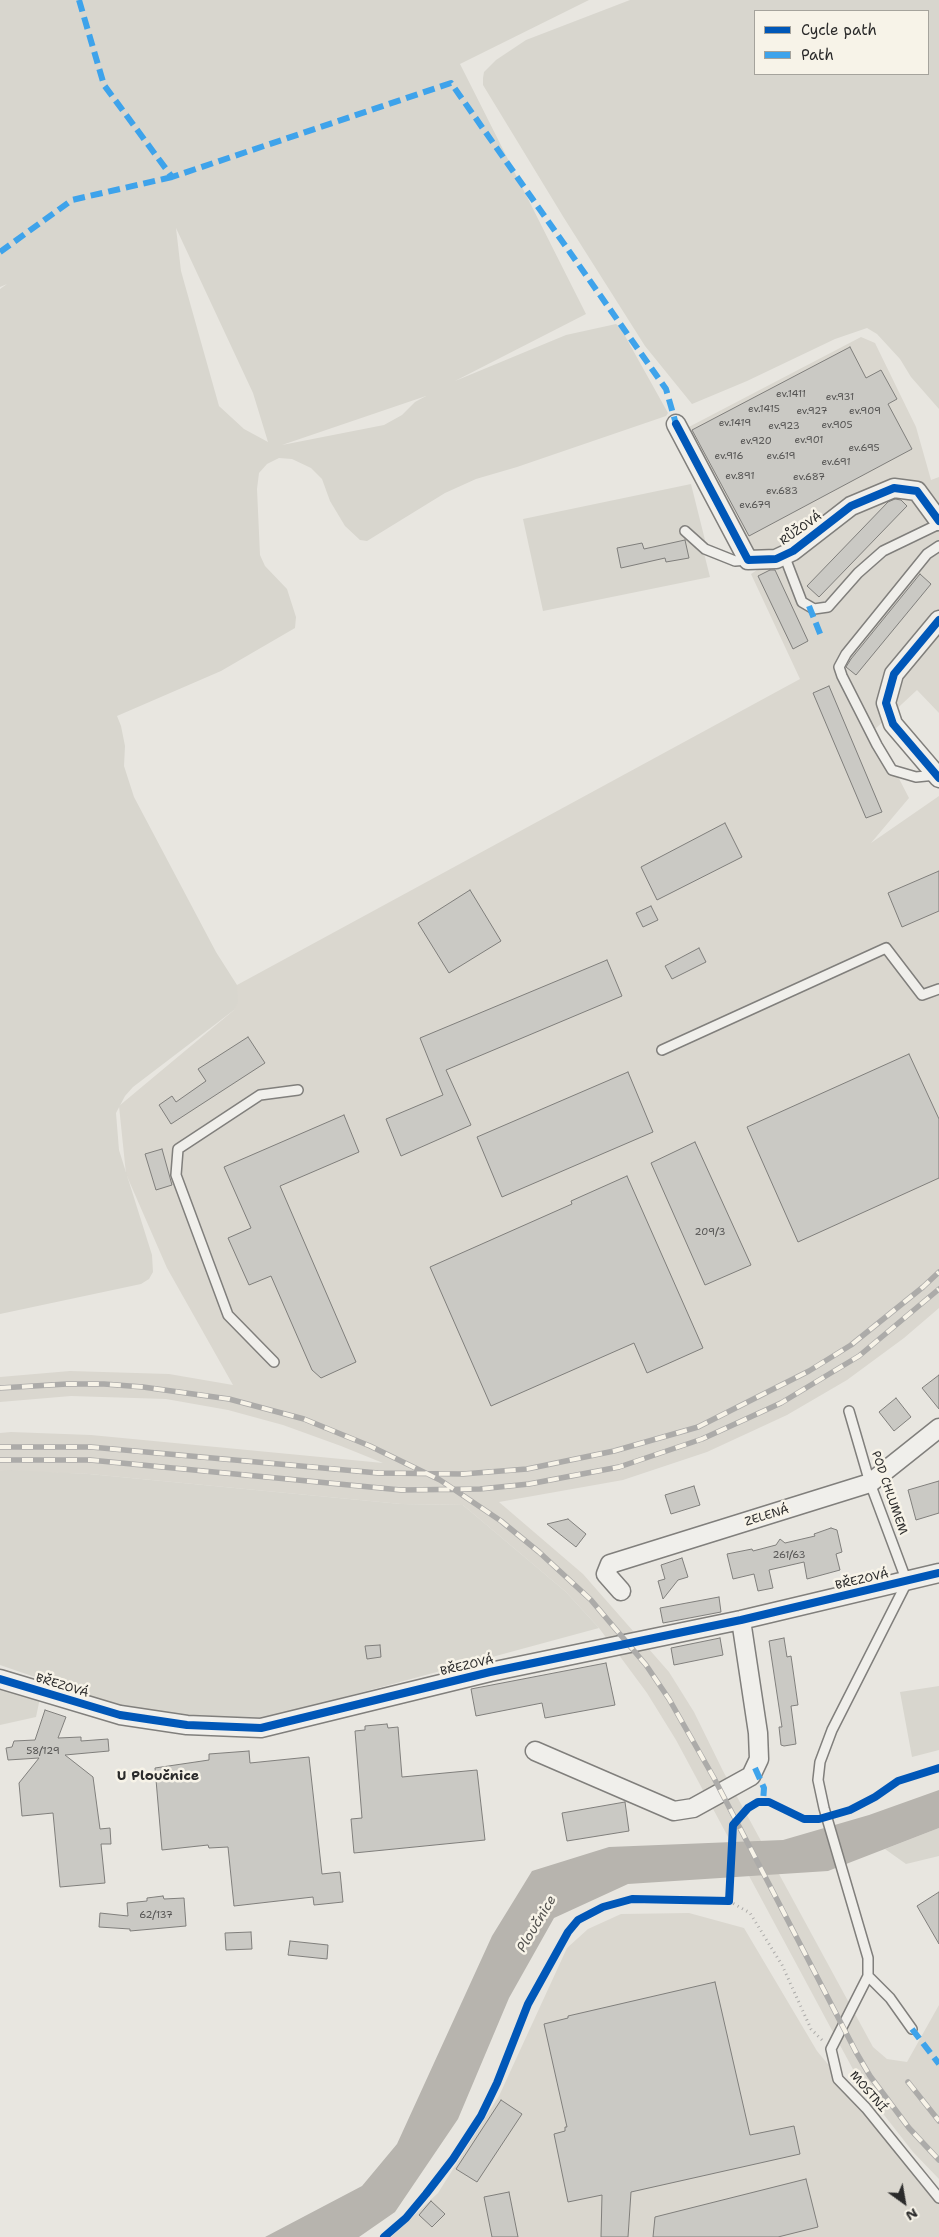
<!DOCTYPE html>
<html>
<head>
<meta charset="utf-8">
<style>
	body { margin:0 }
	#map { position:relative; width:939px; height:2237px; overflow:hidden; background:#e8e6e0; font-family:"Shantell Sans",sans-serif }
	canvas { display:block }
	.legend { position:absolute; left:754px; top:10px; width:175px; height:65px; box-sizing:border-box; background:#f7f3e8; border:1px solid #a5a39c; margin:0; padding:6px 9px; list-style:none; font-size:15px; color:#2b2b2b }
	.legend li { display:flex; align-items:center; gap:10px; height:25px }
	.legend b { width:25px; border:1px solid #a5a39c }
	.north { position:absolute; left:879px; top:2177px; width:50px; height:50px; -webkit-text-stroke:4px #f7f3e8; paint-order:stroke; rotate:148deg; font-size:14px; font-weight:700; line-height:20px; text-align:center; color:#2b2b2b }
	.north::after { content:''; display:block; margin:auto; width:18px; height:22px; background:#2b2b2b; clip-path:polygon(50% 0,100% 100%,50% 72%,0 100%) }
</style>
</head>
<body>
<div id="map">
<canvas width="939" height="2237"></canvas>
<ul class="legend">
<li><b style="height:6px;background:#0057b8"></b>Cycle path</li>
<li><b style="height:6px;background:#3ea3eb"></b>Path</li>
</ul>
<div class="north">N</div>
</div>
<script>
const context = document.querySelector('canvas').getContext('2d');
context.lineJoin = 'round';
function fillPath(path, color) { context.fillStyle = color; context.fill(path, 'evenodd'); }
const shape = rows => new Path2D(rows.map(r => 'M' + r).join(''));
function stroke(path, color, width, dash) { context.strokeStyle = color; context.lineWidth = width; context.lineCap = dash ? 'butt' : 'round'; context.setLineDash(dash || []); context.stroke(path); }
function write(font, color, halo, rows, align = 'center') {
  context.font = font + ' "Shantell Sans",sans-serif'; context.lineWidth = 5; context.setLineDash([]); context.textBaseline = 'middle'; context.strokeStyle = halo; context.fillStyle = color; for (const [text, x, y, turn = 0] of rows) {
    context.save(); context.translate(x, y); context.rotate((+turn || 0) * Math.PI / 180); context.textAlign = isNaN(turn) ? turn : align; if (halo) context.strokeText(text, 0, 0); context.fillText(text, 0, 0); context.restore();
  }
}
const built = shape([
	[861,337,875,343,916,427,931,480,939,477,939,713,917,690,874,730,909,798,871,843,939,796,939,1308,904,1338,847,1380,787,1415,707,1452,623,1480,499,1502,583,1574,669,1672,694,1712,723,1771,873,2047,887,2059,907,2062,939,2005,939,2179,913,2152,863,2088,676,1740,647,1693,599,1628,566,1592,463,1505,401,1504,89,1474,0,1471,0,1433,11,1432,91,1435,383,1463,341,1446,283,1425,228,1410,166,1399,71,1396,0,1402,0,1377,70,1371,169,1374,233,1385,167,1268,126,1174,119,1106,234,1010,237,985,800,679,751,574,760,568,685,429],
	[689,1913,744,1928,817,2051,939,2198,939,2237,391,2237,438,2193,499,2096,567,1948,588,1929,621,1914]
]);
const green = shape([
	[0,0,589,0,460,64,586,314,455,381,566,335,616,324,620,327,668,413,666,416,517,467,476,479,445,493,367,541,360,540,345,526,330,501,322,479,311,468,292,459,279,458,267,464,259,473,257,489,260,555,265,566,287,589,296,617,295,628,221,671,117,716,121,726,125,746,124,766,134,797,216,952,237,985,238,1001,234,1010,133,1087,125,1096,116,1113,119,1150,152,1255,153,1272,149,1279,141,1284,0,1314,0,289,7,284,0,287],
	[176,228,253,393,268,442,244,429,219,406,181,271],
	[426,396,415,402,402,415,384,425,282,445],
	[630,0,939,0,939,409,911,377,900,359,877,334,867,328,835,339,747,381,692,404,645,346,564,218,483,85,483,78,484,72,496,60,526,40],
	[755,11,928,11,928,74,755,74],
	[691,484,706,544,704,553,710,577,543,611,523,519],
	[11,1470,89,1474,401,1504,463,1505,566,1592,599,1628,256,1721,131,1710,0,1665,0,1471],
	[939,1686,939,1750,912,1757,900,1692],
	[0,1689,40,1698,36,1717,0,1725],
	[939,1828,939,1856,906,1864,885,1849]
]);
const water = shape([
	[939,1790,939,1828,828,1871,628,1884,554,1918,509,1998,458,2119,395,2212,359,2237,265,2237,362,2186,397,2144,492,1936,532,1871,609,1847,783,1840,869,1815]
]);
const building = shape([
	[850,347,866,378,881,370,897,399,888,404,912,449,749,536,692,430,850,347],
	[895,499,901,500,907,506,819,597,807,586,888,502,895,499],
	[685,540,689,558,666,562,665,558,621,568,617,548,642,543,644,549,685,540],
	[770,570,775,570,808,641,793,649,758,576,770,570],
	[920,574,931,584,856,675,846,667,851,659,920,574],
	[829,686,882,812,866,818,813,693,829,686],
	[725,823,742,857,657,900,641,867,725,823],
	[939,871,939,911,902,927,888,893,939,871],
	[470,890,501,941,449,973,418,923,470,890],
	[651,906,658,920,643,927,636,913,651,906],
	[699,948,706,962,672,979,665,966,699,948],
	[607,960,622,996,446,1070,471,1125,401,1156,386,1119,443,1095,420,1038,607,960],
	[248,1037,265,1063,171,1124,159,1105,172,1096,176,1102,206,1081,198,1069,248,1037],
	[909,1054,939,1119,939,1178,798,1242,747,1127,909,1054],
	[628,1072,653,1132,502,1197,477,1137,628,1072],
	[344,1115,359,1152,280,1186,356,1362,321,1378,312,1370,271,1276,249,1285,228,1238,251,1228,224,1167,344,1115],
	[695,1142,751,1265,705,1285,651,1163,695,1142],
	[162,1149,172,1185,156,1190,145,1154,162,1149],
	[627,1176,703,1348,647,1373,634,1343,491,1406,430,1267,572,1204,571,1201,627,1176],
	[939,1375,939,1409,922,1388,939,1375],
	[896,1398,911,1417,894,1431,879,1412,896,1398],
	[939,1481,939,1513,916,1520,908,1490,939,1481],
	[694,1486,700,1505,671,1514,665,1495,694,1486],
	[568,1519,586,1534,576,1547,547,1524,568,1519],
	[831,1528,837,1530,842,1552,836,1554,840,1570,807,1579,804,1562,769,1570,773,1588,758,1591,754,1574,733,1579,727,1554,752,1549,753,1551,776,1545,780,1539,785,1543,815,1536,814,1534,831,1528],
	[682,1558,688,1577,678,1580,663,1599,658,1581,665,1579,661,1565,682,1558],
	[719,1597,721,1612,663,1623,660,1608,719,1597],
	[720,1638,723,1655,674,1665,671,1648,720,1638],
	[784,1638,787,1657,791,1656,798,1705,791,1706,796,1744,784,1746,781,1745,779,1727,782,1727,769,1641,784,1638],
	[380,1645,381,1657,367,1659,365,1646,380,1645],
	[606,1663,615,1705,545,1718,542,1703,476,1716,471,1689,606,1663],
	[45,1710,66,1717,58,1738,81,1737,81,1741,108,1739,109,1751,65,1755,93,1777,100,1829,110,1828,111,1844,101,1844,105,1883,60,1887,53,1813,22,1816,19,1783,39,1758,8,1760,6,1748,12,1747,14,1741,35,1740,45,1710],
	[387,1724,388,1728,398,1727,402,1777,477,1770,485,1840,354,1853,351,1819,362,1818,355,1731,365,1730,365,1726,387,1724],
	[249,1751,250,1763,309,1757,322,1874,340,1872,343,1902,314,1905,313,1897,234,1906,228,1847,209,1848,208,1845,162,1850,155,1768,209,1760,209,1754,249,1751],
	[625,1802,629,1831,567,1841,562,1813,625,1802],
	[939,1892,939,1944,917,1906,939,1892],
	[163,1896,164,1899,184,1898,186,1926,130,1931,130,1929,99,1927,100,1913,128,1916,127,1903,147,1901,147,1898,163,1896],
	[251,1932,252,1949,226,1950,225,1933,251,1932],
	[290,1941,328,1945,327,1959,288,1955,290,1941],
	[715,1982,750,2135,794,2126,800,2154,631,2192,628,2237,601,2237,602,2195,568,2202,554,2134,565,2131,565,2127,567,2127,544,2024,568,2018,568,2016,715,1982],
	[501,2100,522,2114,477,2182,456,2169,501,2100],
	[806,2179,818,2227,778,2237,653,2237,655,2217,806,2179],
	[509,2192,518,2237,492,2237,484,2197,509,2192],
	[431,2201,445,2214,432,2227,419,2215,431,2201]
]);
const path = shape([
	[729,1901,750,1913,782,1965,811,2029,823,2041]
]);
const lane = shape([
	[685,531,705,549,735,561,748,560],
	[784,555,802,602,814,609,828,607,858,573,883,551,939,524],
	[936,775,916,777,892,770,877,745,842,676,839,667,846,654,927,554,939,546],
	[662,1050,886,948,922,995,939,989],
	[274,1362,228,1315,176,1175,178,1149,260,1095,298,1090],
	[849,1411,870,1483,907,1582,832,1730,820,1762,818,1780,824,1808,868,1958,868,1976,831,2049,838,2079,866,2108,939,2198],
	[868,1976,890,1998,912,2029]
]);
const street = shape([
	[676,424,748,560,776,559,793,551,851,506,894,488,917,491,939,521],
	[939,620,894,674,886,703,893,724,939,778],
	[621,1591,606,1574,610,1564,870,1483,939,1428],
	[0,1679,120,1715,187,1725,261,1728,490,1672,741,1620,939,1573],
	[535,1751,674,1811,693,1808,751,1776,759,1759,758,1733,741,1620]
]);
const rail = shape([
	[0,1388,67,1384,104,1384,143,1387,229,1399,304,1419,370,1446,440,1480,501,1521,539,1552,591,1600,646,1665,669,1699,714,1778,856,2052,870,2076,909,2128,939,2160],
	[0,1447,91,1447,378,1473,463,1474,527,1469,614,1451,698,1427,809,1371,851,1345,923,1287,939,1272],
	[0,1460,90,1460,401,1490,480,1489,529,1484,619,1467,702,1439,781,1403,859,1356,939,1289],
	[908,2082,939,2121]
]);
const quiet = shape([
	[79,0,104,85,172,177,451,83,666,389,676,424],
	[0,252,72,200,172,177],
	[809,606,821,636],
	[755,1768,764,1788,763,1802],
	[912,2029,939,2064]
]);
const cycleway = shape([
	[676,424,748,560,776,559,793,551,851,506,894,488,917,491,939,521],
	[939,620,894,674,886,703,893,724,939,778],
	[0,1679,120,1715,187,1725,261,1728,490,1672,741,1620,939,1573],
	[384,2237,406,2218,426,2194,453,2159,481,2116,497,2083,528,2004,568,1932,578,1920,603,1907,632,1899,729,1901,733,1825,748,1808,758,1802,769,1802,804,1819,819,1819,850,1810,875,1797,898,1781,939,1768]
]);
const numberNames = [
	["ev.1411",791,394],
	["ev.931",840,397],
	["ev.1415",764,409],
	["ev.927",812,411],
	["ev.909",865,411],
	["ev.1419",735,423],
	["ev.905",837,425],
	["ev.923",784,426],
	["ev.901",809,440],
	["ev.920",756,441],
	["ev.695",864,448],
	["ev.916",729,456],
	["ev.619",781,456],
	["ev.691",836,462],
	["ev.891",740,476],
	["ev.687",809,477],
	["ev.683",782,491],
	["ev.679",755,505],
	["209/3",710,1232],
	["261/63",789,1555],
	["58/129",43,1751],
	["62/137",156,1915]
];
const streetNames = [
	["RŮŽOVÁ",801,529,-35],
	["POD CHLUMEM",889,1493,71],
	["ZELENÁ",767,1516,-17],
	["BŘEZOVÁ",862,1580,-13],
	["BŘEZOVÁ",467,1666,-13],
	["BŘEZOVÁ",62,1686,17],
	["MOSTNÍ",868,2092,49]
];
const neighbourhoodNames = [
	["U Ploučnice",158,1776]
];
const waterNames = [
	["Ploučnice",537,1924,-59]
];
fillPath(built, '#dad7cf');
fillPath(green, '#d8d6ce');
fillPath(water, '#b7b4ae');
fillPath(building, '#cac9c4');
stroke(building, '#807f7c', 1);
stroke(lane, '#807f7c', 12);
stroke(street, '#807f7c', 21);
stroke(path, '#acaba9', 3, [1, 4]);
stroke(lane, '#f0efeb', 9);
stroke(street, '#f0efeb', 18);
stroke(rail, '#acaba9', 5.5);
stroke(rail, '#f7f3e8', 4, [11]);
stroke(quiet, '#3ea3eb', 6, [12, 6]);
stroke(cycleway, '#0057b8', 8);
write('10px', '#535251', null, numberNames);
write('12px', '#2b2b2b', '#f7f3e8', streetNames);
write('bold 14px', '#2b2b2b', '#f7f3e8', neighbourhoodNames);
write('italic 14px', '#555451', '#f7f3e8', waterNames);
</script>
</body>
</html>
